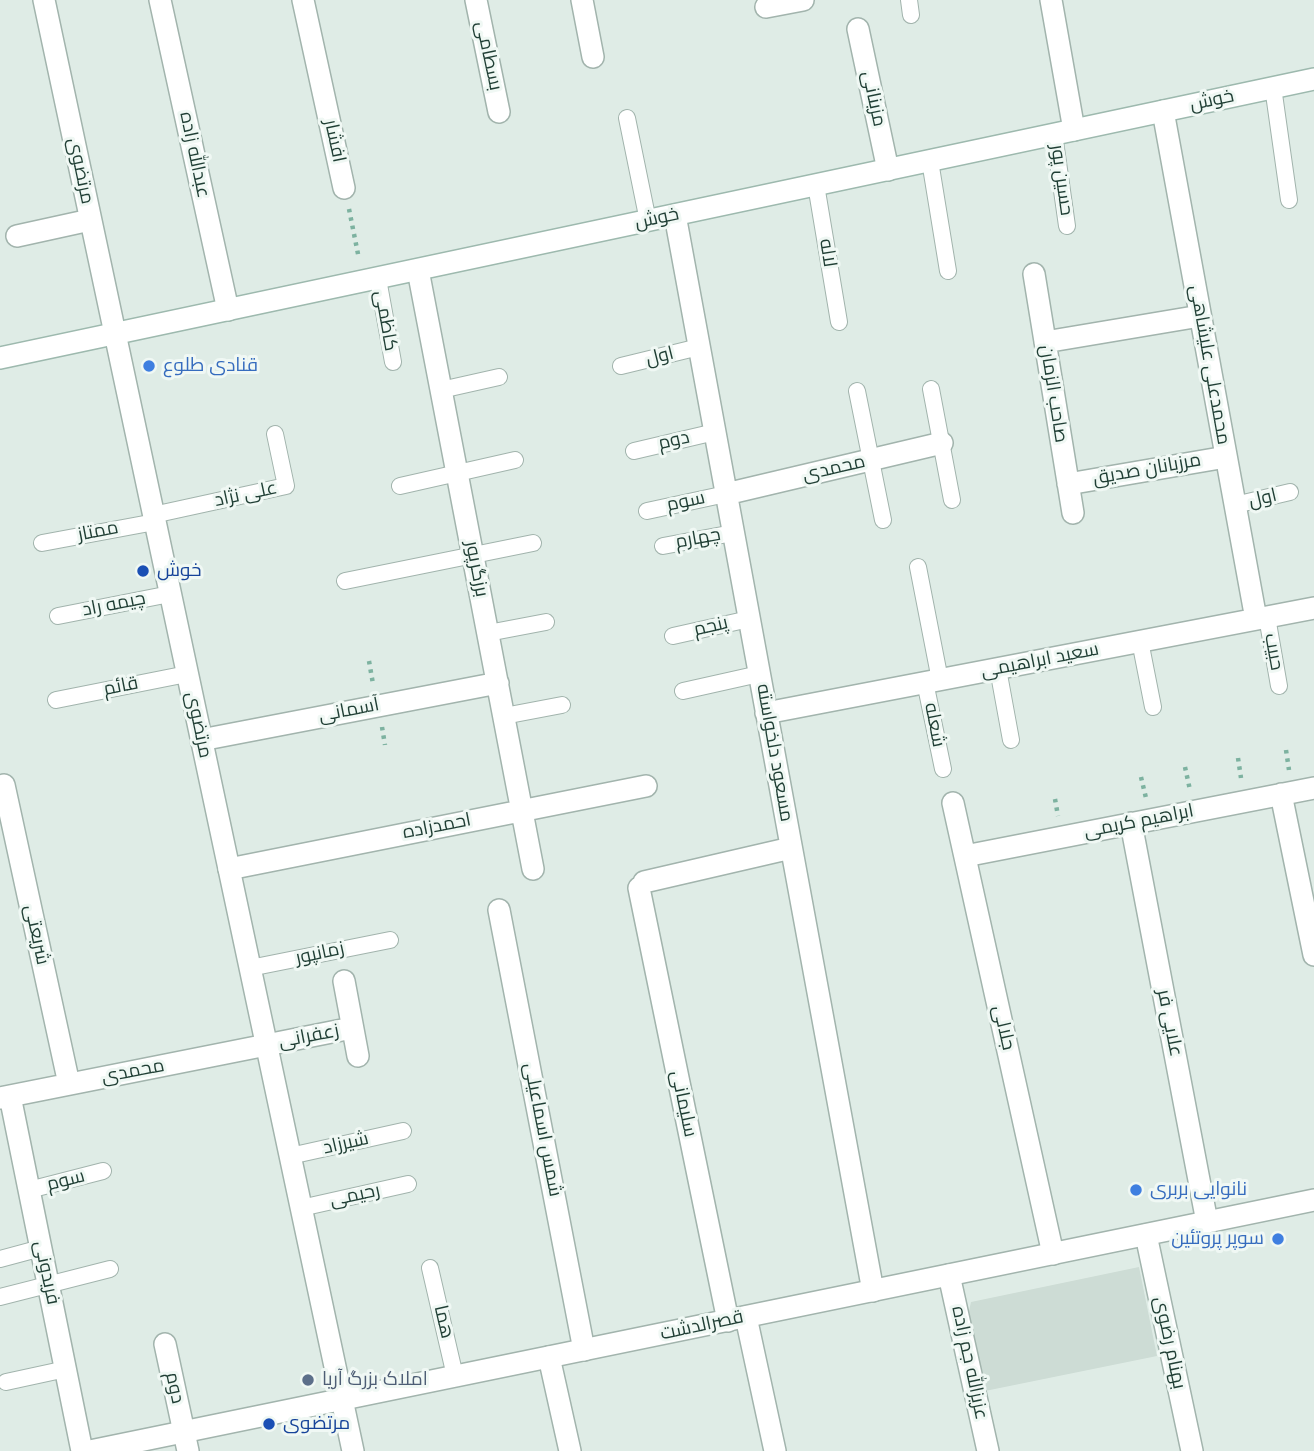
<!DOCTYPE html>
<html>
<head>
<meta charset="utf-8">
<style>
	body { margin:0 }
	canvas { display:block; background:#dfece6 }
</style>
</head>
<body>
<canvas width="1314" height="1451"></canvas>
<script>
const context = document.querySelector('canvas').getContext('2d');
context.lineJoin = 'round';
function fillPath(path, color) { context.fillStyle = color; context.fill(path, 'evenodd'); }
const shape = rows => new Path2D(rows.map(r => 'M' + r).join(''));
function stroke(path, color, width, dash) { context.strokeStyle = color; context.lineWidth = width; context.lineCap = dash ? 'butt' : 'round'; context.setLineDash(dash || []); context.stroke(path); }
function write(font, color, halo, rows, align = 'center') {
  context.font = font + ' Roboto,Cairo,sans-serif'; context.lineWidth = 6; context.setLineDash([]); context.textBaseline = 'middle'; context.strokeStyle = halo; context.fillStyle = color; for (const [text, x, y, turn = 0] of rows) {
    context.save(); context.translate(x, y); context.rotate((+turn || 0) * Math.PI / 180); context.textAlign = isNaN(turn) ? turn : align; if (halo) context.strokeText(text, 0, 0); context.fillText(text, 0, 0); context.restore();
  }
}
const built = shape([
	[1139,1267,1157,1356,985,1391,969,1311,971,1302]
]);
const path = shape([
	[349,209,359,259],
	[369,661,373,684],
	[382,727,385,745],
	[1286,750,1289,770],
	[1238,758,1241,778],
	[1185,767,1190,790],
	[1141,777,1146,798],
	[1055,799,1058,816]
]);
const service = shape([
	[909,0,911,15],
	[1273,87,1289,200],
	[627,118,648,221],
	[1054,134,1067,226],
	[930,161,948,271],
	[816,185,839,322],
	[378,279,393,362],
	[621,366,699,347],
	[931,389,952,500],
	[441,390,499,377],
	[857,391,883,520],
	[634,451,715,432],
	[400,486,515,460],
	[1235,505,1290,492],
	[647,511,726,494],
	[153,515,286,486,275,434],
	[42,543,155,522],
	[663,546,733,533],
	[918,567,940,680],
	[345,581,533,543],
	[58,616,170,594],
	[1267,617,1279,686],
	[488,633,546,622],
	[673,636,749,619],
	[1140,641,1153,707],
	[998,669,1011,740],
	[925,682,943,769],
	[683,691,759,674],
	[56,700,187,674],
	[504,716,562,705],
	[250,968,390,940],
	[290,1156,403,1131],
	[29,1190,103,1171],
	[301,1208,408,1184],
	[0,1259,41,1248],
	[430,1268,455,1376],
	[0,1297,110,1269],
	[6,1382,66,1369]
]);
const minor = shape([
	[160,0,228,310],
	[303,0,344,188],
	[476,0,499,112],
	[582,0,593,57],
	[1051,0,1074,130],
	[766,7,803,0],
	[858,29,888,170],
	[1163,111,1256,619],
	[675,215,873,1291],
	[17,236,90,220],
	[418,270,533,869],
	[1034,274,1073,513],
	[1045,342,1200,316],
	[1068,484,1226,457],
	[726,494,942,443],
	[766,713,1314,608],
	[201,740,498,683],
	[4,785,69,1084],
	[1281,794,1314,955],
	[953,803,1053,1254],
	[1131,823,1207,1222],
	[965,856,1314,788],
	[229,869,646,786],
	[644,882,791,848],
	[639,888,728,1321],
	[499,910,584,1350],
	[344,981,358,1056],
	[10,1096,82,1451],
	[0,1098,352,1028],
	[1146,1235,1192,1451],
	[949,1275,988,1451],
	[746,1317,775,1451],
	[165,1344,188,1451],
	[549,1357,570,1451]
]);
const tertiary = shape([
	[44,0,353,1451],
	[90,1451,1314,1200]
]);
const secondary = shape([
	[0,358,1314,79]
]);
const markers = [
	[149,366,7,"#3f7fe0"],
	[143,571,7,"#1a4fb4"],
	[1136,1190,7,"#3f7fe0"],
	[1278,1239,7,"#3f7fe0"],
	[308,1380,7,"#5c6f8a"],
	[269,1424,7,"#1a4fb4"]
];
const streetNames = [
	["بسطامی",488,56,78],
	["مزینانی",873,99,78],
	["خوش",1212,101,-12],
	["افشار",334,141,78],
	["عبدالله زاده",194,155,78],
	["مرتضوی",80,171,78],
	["حسین پور",1061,180,82],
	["خوش",657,219,-12],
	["لاله",827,253,81],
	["کاظمی",385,321,80],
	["اول",660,357,-14],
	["محمدعلی علیشاهی",1209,365,80],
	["صاحب الزمان",1053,394,81],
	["دوم",674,441,-13],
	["محمدی",834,469,-13],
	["مرزبانان صدیق",1147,470,-10],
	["علی نژاد",246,495,-12],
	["اول",1263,499,-13],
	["سوم",686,502,-12],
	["ممتاز",98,532,-11],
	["چهارم",698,539,-10],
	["برزگرپور",476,569,79],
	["چیمه راد",114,605,-11],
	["پنجم",711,627,-13],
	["حبیب",1273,652,80],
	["سعید ابراهیمی",1040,661,-11],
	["قائم",121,687,-11],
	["آسمانی",349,711,-11],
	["مرتضوی",198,725,78],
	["شعله",934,725,79],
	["مسعود دلخواسته",774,753,80],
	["ابراهیم کریمی",1139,822,-11],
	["احمدزاده",437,827,-11],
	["شریعتی",36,935,78],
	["زمانپور",320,954,-12],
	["علایی فر",1169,1023,79],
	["جلالی",1003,1028,77],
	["زعفرانی",309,1037,-11],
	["محمدی",133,1072,-11],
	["سلیمانی",683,1104,78],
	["شمس اسماعیلی",542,1130,79],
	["شیرزاد",346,1144,-13],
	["سوم",66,1181,-14],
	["رحیمی",355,1196,-12],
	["فریدونی",46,1273,78],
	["هما",443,1322,77],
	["قصرالدشت",702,1326,-12],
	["بهنام رضوی",1169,1343,78],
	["عزیزالله جم زاده",969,1363,78],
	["دوم",174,1388,78]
];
const shopNames = [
	["قنادی طلوع",163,366],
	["نانوایی بربری",1150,1190],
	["سوپر پروتئین",1264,1239,"right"]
];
const transitNames = [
	["خوش",157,571],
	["مرتضوی",283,1424]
];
const serviceNames = [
	["املاک بزرگ آریا",322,1380]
];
fillPath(built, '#cddcd5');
stroke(service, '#a2b4ad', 18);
stroke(minor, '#a2b4ad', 24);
stroke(tertiary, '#a2b4ad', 24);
stroke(secondary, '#9db9ae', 24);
stroke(path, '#7db2a0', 4.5, [3.5, 5]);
stroke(service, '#fff', 16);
stroke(minor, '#fff', 21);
stroke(tertiary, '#fff', 21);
stroke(secondary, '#fff', 21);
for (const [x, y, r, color] of markers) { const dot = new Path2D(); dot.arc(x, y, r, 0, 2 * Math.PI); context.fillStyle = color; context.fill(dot); stroke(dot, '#f0f8f4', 2.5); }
write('19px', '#1f3e34', '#f0f8f4', streetNames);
write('19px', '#366cbe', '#f0f8f4', shopNames, 'left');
write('19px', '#164399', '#f0f8f4', transitNames, 'left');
write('19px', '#4e5e75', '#f0f8f4', serviceNames, 'left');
</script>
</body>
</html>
